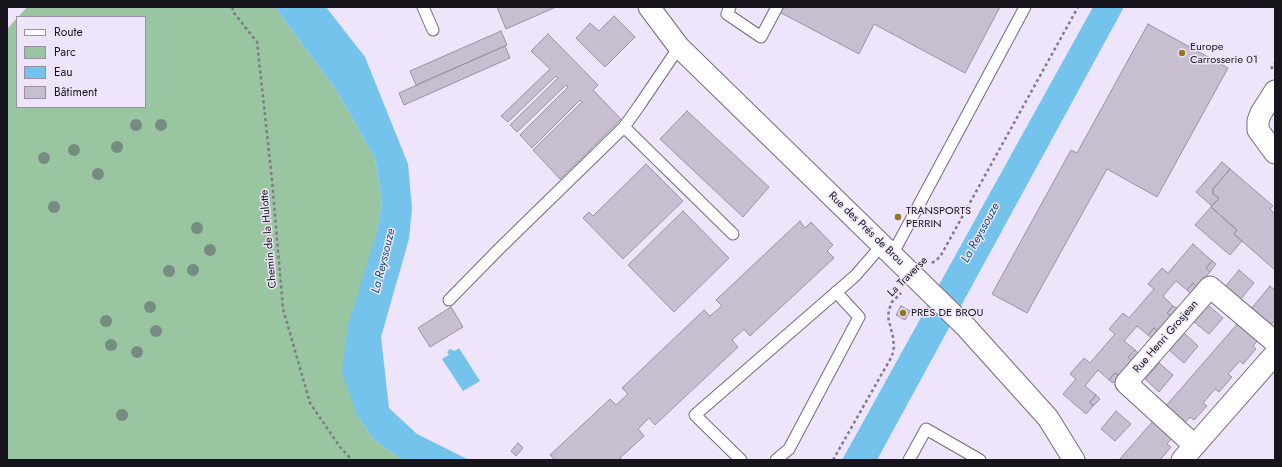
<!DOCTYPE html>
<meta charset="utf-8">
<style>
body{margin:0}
#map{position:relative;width:1282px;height:467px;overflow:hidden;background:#efe5fa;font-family:Jost,sans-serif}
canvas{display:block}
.frame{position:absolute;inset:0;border:8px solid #18141b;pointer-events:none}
.legend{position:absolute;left:16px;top:16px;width:130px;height:92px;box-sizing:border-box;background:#efe5fa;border:1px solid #9991a1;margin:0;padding:5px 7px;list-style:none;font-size:12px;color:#18141b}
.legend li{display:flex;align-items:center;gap:8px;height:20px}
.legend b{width:20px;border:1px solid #9991a1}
</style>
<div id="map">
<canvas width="1282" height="467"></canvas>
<div class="frame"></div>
<ul class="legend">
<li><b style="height:5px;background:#fff"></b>Route</li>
<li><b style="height:11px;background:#99c5a1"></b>Parc</li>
<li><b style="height:11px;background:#73c3ed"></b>Eau</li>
<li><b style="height:11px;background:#c8bed2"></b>Bâtiment</li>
</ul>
</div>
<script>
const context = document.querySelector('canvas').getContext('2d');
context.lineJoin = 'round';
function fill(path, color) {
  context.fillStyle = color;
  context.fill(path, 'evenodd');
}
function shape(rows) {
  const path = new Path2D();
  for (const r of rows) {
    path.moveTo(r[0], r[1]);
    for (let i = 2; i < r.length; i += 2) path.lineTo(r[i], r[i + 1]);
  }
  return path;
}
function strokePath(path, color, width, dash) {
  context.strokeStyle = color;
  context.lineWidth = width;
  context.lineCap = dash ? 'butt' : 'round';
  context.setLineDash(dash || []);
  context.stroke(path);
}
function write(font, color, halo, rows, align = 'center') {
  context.font = font + ' Jost,sans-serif';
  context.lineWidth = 3;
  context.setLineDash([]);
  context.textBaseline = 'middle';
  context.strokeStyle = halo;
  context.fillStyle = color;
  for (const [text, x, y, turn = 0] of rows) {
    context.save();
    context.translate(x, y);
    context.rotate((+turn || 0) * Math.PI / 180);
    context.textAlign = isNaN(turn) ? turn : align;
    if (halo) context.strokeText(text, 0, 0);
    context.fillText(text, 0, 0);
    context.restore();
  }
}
fill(shape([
 [27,7,275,7,337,91,375,158,382,203,377,233,357,415,374,440,403,460,7,460,7,29,17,18,17,107,145,107,145,17,18,17]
]), '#99c5a1');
fill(shape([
 [275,7,326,7,365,57,408,164,412,208,409,239,381,337,389,408,417,434,469,460,403,460,374,440,357,415,342,372,348,325,377,233,382,203,375,158,337,91],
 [1093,7,1124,7,877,460,842,460],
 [459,348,480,381,463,391,442,359,449,355,447,352,450,349,455,351]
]), '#73c3ed');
const building = shape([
 [497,7,556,7,506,29,497,7],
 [770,7,1000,7,965,73,874,24,859,54,770,7],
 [614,16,635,37,605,67,576,38,590,23,599,31,614,16],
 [1148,24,1228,68,1157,197,1107,169,1027,313,992,294,1071,150,1077,153,1148,24],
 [501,31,507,45,416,85,410,71,501,31],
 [548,34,598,85,593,90,621,119,560,179,533,150,582,102,580,100,532,148,520,135,568,87,566,85,517,132,510,125,558,78,556,76,508,122,501,116,550,69,531,51,548,34],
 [505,46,510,58,404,105,399,93,505,46],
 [687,111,769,187,743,217,660,139,687,111],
 [1222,162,1230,169,1213,189,1213,194,1219,198,1212,206,1196,192,1222,162],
 [646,164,683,201,623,259,583,218,589,212,593,216,646,164],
 [1230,169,1273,206,1270,209,1275,214,1275,270,1234,234,1237,230,1211,207,1219,198,1213,194,1213,189,1230,169],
 [1211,207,1237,230,1234,234,1242,241,1230,255,1195,225,1211,207],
 [683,211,729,258,674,312,628,265,683,211],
 [800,221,805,228,811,222,833,245,827,251,834,258,750,336,744,329,732,340,738,347,655,425,649,418,638,429,644,436,620,458,622,460,555,460,550,455,610,399,616,405,628,394,622,388,704,310,710,316,722,306,716,300,800,221],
 [1193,244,1212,261,1206,268,1210,272,1197,287,1193,283,1187,290,1176,281,1163,296,1173,306,1167,313,1171,316,1158,331,1154,328,1148,335,1137,326,1124,341,1135,350,1128,357,1132,361,1119,376,1115,373,1109,380,1098,370,1085,386,1096,395,1090,402,1093,406,1086,414,1063,394,1076,379,1070,374,1084,358,1090,363,1115,334,1109,329,1123,313,1129,318,1154,289,1148,284,1162,268,1168,273,1193,244],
 [1212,261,1216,264,1210,272,1206,268,1212,261],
 [1239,270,1254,283,1240,300,1225,287,1239,270],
 [1193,283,1197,287,1191,294,1187,290,1193,283],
 [1270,286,1275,290,1275,320,1270,326,1251,309,1270,286],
 [1208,305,1223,318,1209,334,1194,322,1208,305],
 [901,306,910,311,905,320,896,315,901,306],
 [1173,306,1178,309,1171,316,1167,313,1173,306],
 [451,307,463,327,430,347,418,328,451,307],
 [1239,322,1259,339,1253,346,1256,349,1243,364,1240,361,1228,374,1232,377,1219,392,1215,389,1203,403,1207,406,1194,420,1190,417,1184,424,1165,407,1239,322],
 [1154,328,1158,331,1152,338,1148,335,1154,328],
 [1184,333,1198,346,1184,363,1169,350,1184,333],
 [1135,350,1139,354,1132,361,1128,357,1135,350],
 [1159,363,1173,375,1159,392,1145,379,1159,363],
 [1115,373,1119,376,1113,383,1109,380,1115,373],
 [1096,395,1100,399,1093,406,1090,402,1096,395],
 [1116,411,1131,424,1115,441,1101,429,1116,411],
 [1154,420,1173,437,1167,444,1171,447,1160,460,1119,460,1154,420],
 [518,443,523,448,516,456,511,451,518,443]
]);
fill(building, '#c8bed2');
strokePath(building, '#9a91a4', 1);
const service = shape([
 [423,7,433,30],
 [730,7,727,14,761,37,777,7],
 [679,47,639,106,624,127,733,234],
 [892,255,1025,7],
 [449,300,501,247,624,127],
 [741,460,695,415,855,276,882,245],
 [776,460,789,449,859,317,836,292],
 [909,460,926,429,980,460]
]);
const minor = shape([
 [649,7,679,47,966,327,1048,418,1074,460],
 [1275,91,1261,113,1258,121,1258,130,1275,153],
 [1194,445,1126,383,1210,287,1275,342],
 [1182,460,1275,354]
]);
strokePath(service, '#746b7e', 13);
strokePath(minor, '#746b7e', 23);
strokePath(shape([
 [232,7,234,13,257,42,272,180,283,309,310,403,340,447,352,460],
 [1271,69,1275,63],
 [932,263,940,257,1078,7],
 [833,460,892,356,894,347,893,337,888,317,889,310,892,302,901,293]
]), '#807987', 2.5, [3, 3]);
strokePath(service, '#fff', 11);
strokePath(minor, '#fff', 21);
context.fillStyle = '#768c83';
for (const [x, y] of [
 [136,125],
 [161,125],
 [117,147],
 [74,150],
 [44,158],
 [98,174],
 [54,207],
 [197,228],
 [210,250],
 [193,270],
 [169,271],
 [150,307],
 [106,321],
 [156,331],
 [111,345],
 [137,352],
 [122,415]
]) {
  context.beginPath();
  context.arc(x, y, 6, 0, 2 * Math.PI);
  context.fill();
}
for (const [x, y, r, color] of [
 [1182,53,4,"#92781e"],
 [898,217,4,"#92781e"],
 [903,313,4,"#92781e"]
]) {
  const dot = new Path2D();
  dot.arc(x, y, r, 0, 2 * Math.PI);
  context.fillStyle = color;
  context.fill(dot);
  strokePath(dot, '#efe5fa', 1.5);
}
write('11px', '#18141b', '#efe5fa', [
 ["Europe",1190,47],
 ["Carrosserie 01",1190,60],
 ["TRANSPORTS",906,211],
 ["PERRIN",906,224],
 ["PRES DE BROU",911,313]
], 'left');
write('11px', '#18141b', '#efe5fa', [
 ["Rue des Prés de Brou",866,229,44],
 ["Chemin de la Hulotte",269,239,-95],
 ["La Traverse",908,277,-45],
 ["Rue Henri Grosjean",1166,337,-49]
]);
write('italic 12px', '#135370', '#efe5fa', [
 ["La Reyssouze",981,233,-61],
 ["La Reyssouze",384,261,-76]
]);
</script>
